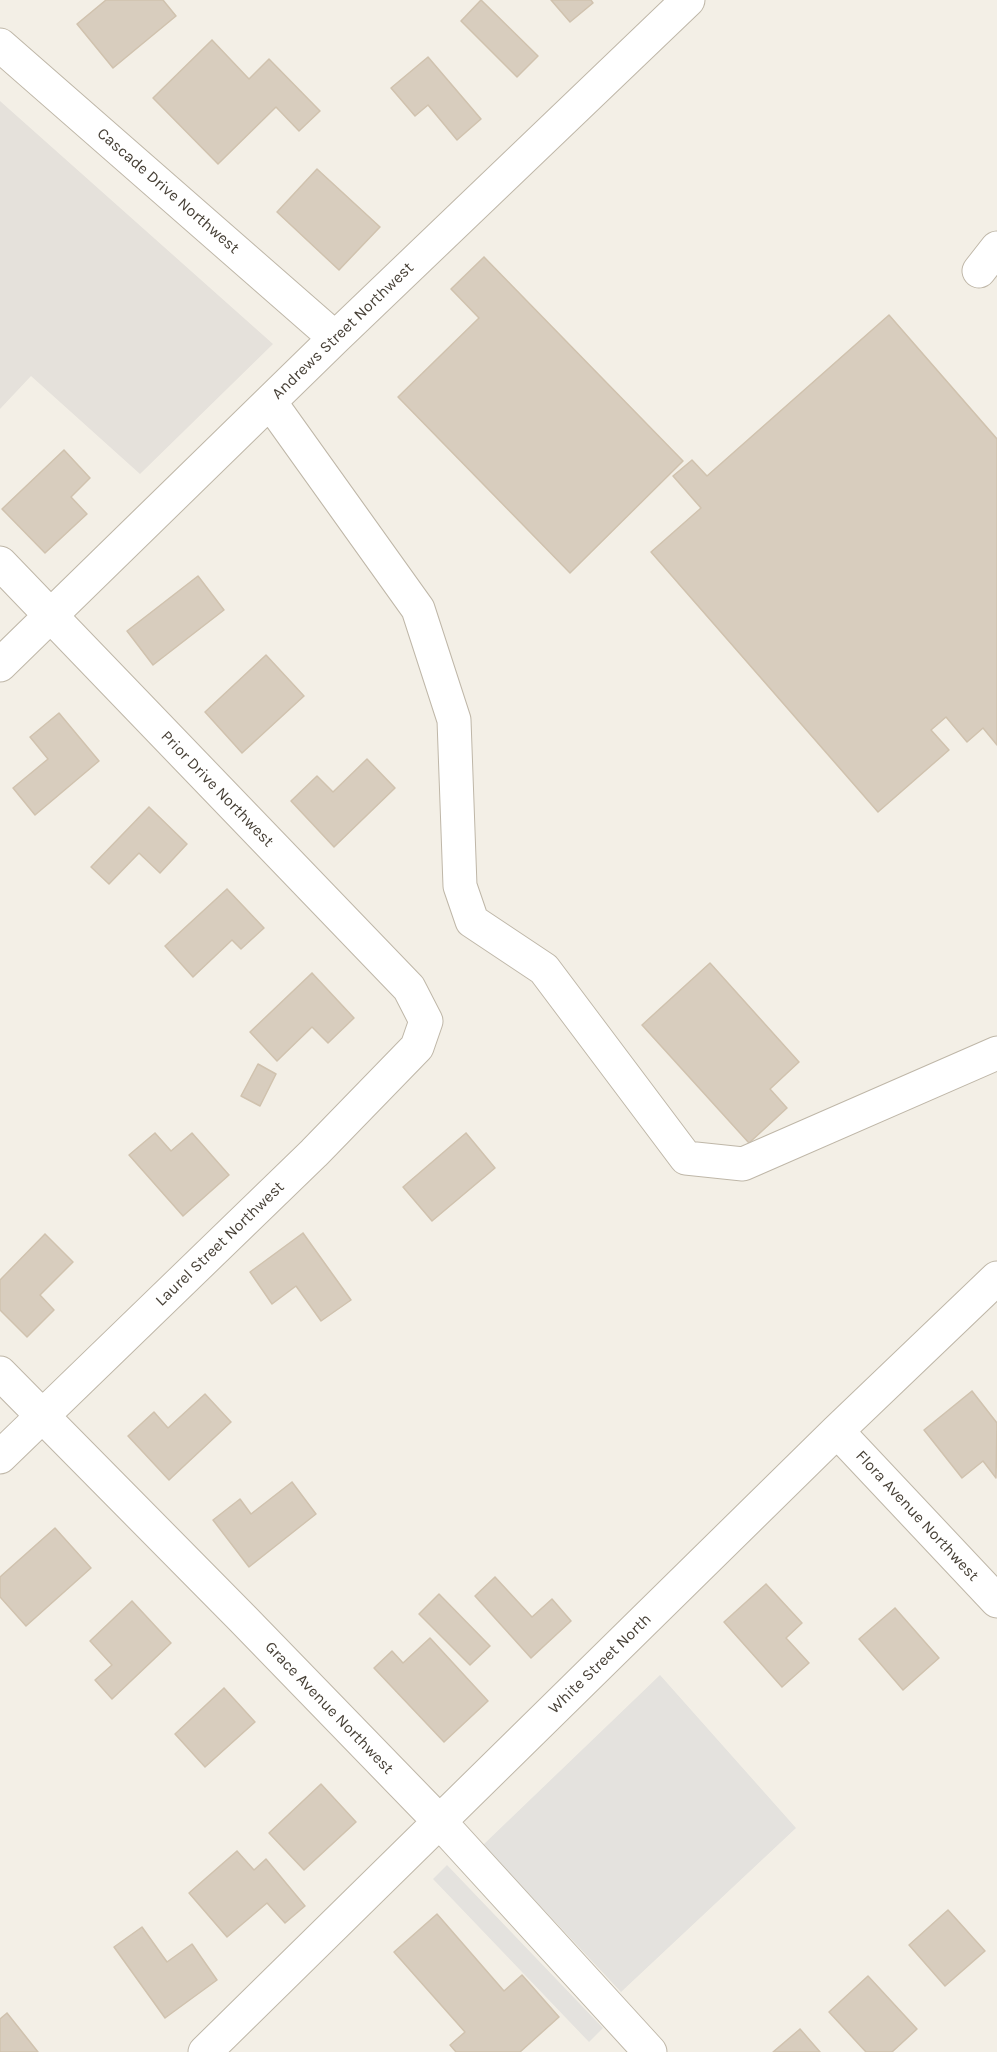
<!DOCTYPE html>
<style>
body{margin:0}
canvas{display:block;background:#f3efe6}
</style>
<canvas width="997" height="2052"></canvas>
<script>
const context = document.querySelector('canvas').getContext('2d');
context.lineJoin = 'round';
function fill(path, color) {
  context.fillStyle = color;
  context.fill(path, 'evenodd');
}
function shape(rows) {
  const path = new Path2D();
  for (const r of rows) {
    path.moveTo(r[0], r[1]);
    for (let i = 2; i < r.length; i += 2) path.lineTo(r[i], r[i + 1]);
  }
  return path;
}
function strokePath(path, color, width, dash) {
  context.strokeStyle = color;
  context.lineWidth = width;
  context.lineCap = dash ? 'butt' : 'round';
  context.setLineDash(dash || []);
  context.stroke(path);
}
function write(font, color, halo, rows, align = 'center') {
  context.font = font + ' Karla,sans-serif';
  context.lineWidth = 5;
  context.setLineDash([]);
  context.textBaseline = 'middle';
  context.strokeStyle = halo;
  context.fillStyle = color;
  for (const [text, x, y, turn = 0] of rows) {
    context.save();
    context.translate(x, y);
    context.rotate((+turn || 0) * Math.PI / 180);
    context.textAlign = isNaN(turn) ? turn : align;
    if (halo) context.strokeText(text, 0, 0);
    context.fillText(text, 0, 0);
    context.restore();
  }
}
fill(shape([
 [0,101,273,344,140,474,31,376,0,409]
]), '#e5e1db');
fill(shape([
 [660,1675,796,1828,621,1992,483,1845],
 [447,1865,603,2028,589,2042,433,1879]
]), '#e4e2de');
const building = shape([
 [106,0,163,0,176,16,113,68,77,24,106,0],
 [481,0,538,56,517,77,461,21,481,0],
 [551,0,591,0,593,3,570,22,551,0],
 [212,40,249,79,269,59,320,111,299,131,276,107,218,164,153,98,212,40],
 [428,57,481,119,457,140,428,105,415,116,391,88,428,57],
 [317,169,380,227,339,270,277,212,317,169],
 [484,257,683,461,570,573,398,397,479,318,451,289,484,257],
 [889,315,997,439,997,745,983,728,967,742,946,717,931,730,949,750,878,812,651,552,701,508,673,476,692,460,707,476,889,315],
 [64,450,90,478,71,497,87,514,45,553,2,509,64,450],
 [198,576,224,610,153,665,127,631,198,576],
 [266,655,304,696,242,753,205,712,266,655],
 [59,713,99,761,35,815,13,788,48,759,30,737,59,713],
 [367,759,395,788,334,847,291,801,317,776,333,792,367,759],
 [149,807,187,844,160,873,139,853,109,884,91,867,149,807],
 [227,889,264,928,241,949,232,940,193,977,165,946,227,889],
 [710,963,799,1062,770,1089,787,1108,749,1143,642,1025,710,963],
 [312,973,354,1018,328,1043,312,1027,277,1061,250,1032,312,973],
 [258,1064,276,1074,260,1106,241,1096,258,1064],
 [155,1133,171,1151,192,1133,229,1175,183,1216,129,1155,155,1133],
 [466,1133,495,1168,432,1221,403,1187,466,1133],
 [303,1233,351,1300,321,1321,296,1286,272,1304,250,1272,303,1233],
 [45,1234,73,1262,40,1295,54,1310,27,1337,0,1310,0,1280,45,1234],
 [972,1391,997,1423,996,1478,983,1461,962,1478,924,1430,972,1391],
 [205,1394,231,1422,169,1480,128,1436,154,1412,168,1428,205,1394],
 [292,1482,316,1514,249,1567,213,1520,240,1499,251,1514,292,1482],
 [55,1528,91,1568,26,1626,0,1597,0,1577,55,1528],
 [495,1577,532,1617,552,1599,571,1621,531,1658,475,1596,495,1577],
 [766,1584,802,1623,786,1638,809,1663,782,1687,724,1622,766,1584],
 [439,1594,490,1646,470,1665,419,1614,439,1594],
 [132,1601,171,1643,112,1699,95,1680,112,1665,90,1641,132,1601],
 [895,1608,939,1658,903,1690,859,1639,895,1608],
 [430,1638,488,1701,444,1742,374,1668,392,1651,403,1663,430,1638],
 [224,1688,255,1722,205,1767,175,1734,224,1688],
 [321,1784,356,1822,304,1870,269,1833,321,1784],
 [237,1851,254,1870,266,1859,305,1906,285,1923,267,1903,227,1937,189,1893,237,1851],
 [948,1910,985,1951,945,1986,909,1945,948,1910],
 [437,1914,504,1991,522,1975,559,2017,520,2052,456,2052,450,2045,465,2032,394,1952,437,1914],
 [142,1927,167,1962,192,1944,217,1980,165,2018,114,1947,142,1927],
 [868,1976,917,2029,892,2052,866,2052,829,2012,868,1976],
 [7,2013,38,2052,0,2052,0,2019,7,2013],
 [800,2029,820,2052,773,2052,800,2029]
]);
fill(building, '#d8cdbe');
strokePath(building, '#d0c2ae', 1.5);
const minor = shape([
 [0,45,335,338],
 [979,271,997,248],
 [270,402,418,609,454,720,460,886,472,921,544,969,686,1158,743,1164,997,1053],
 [0,563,409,988,426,1021,417,1047,314,1153,0,1457],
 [0,665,335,338,688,0],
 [0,1373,243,1619,439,1821,650,2052],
 [837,1431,997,1601],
 [205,2052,837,1431,997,1278]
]);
strokePath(minor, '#bfb7a8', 35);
strokePath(minor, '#fff', 33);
write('16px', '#463f35', '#fff', [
 ["Cascade Drive Northwest",168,191,41],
 ["Andrews Street Northwest",343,331,-44],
 ["Prior Drive Northwest",217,789,46],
 ["Laurel Street Northwest",220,1244,-44],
 ["Flora Avenue Northwest",917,1516,47],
 ["White Street North",600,1664,-44],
 ["Grace Avenue Northwest",329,1708,46]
]);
</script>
